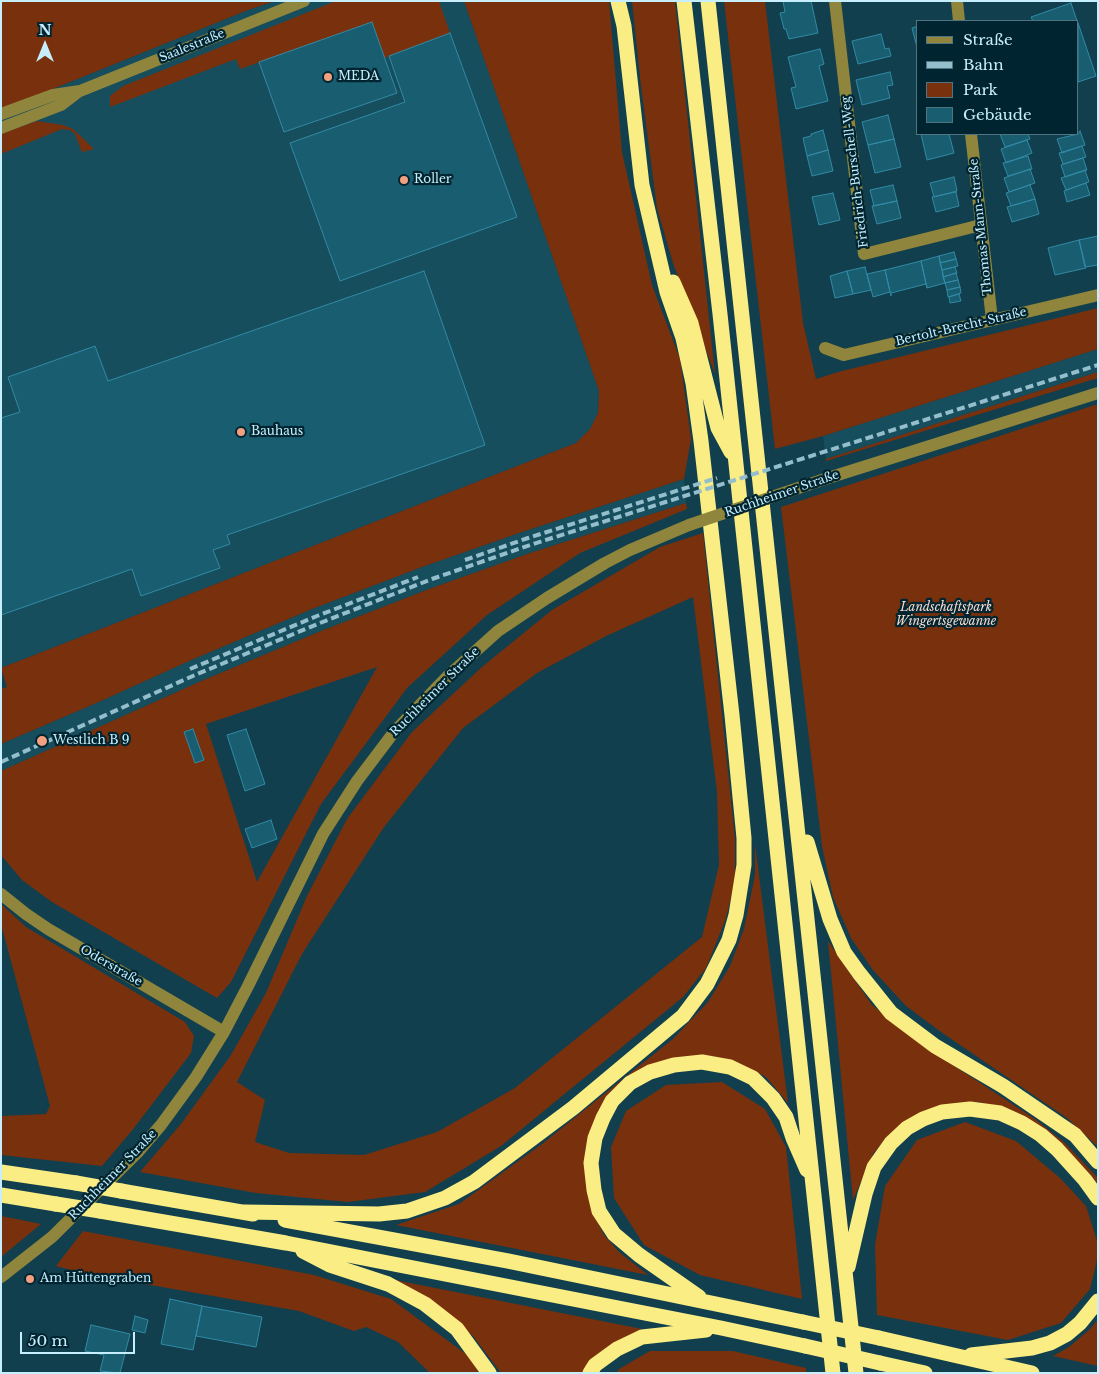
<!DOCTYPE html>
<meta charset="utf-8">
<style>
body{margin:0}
#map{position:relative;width:1099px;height:1374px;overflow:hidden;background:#113f4e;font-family:"Libre Baskerville",serif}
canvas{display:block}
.frame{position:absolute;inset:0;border:2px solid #c6eefc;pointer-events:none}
.legend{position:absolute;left:916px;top:20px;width:162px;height:115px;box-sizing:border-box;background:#002530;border:1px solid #4f7582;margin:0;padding:6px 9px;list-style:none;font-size:15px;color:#c6eefc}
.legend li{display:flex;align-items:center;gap:10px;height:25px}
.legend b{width:25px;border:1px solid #4f7582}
.north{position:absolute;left:20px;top:20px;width:50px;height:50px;-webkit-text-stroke:4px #002530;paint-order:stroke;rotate:0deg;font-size:14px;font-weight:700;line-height:20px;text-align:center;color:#c6eefc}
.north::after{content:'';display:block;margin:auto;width:18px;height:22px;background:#c6eefc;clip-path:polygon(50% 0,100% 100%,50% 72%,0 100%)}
.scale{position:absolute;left:20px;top:1332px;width:115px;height:22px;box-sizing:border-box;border:2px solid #c6eefc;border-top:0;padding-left:6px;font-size:15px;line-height:18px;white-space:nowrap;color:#c6eefc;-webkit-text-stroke:4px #002530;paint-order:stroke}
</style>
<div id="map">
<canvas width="1099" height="1374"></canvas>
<div class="frame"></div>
<ul class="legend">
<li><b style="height:6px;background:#8f853c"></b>Straße</li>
<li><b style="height:6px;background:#94becc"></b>Bahn</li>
<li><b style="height:14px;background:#79300d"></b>Park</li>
<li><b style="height:14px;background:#195d71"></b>Gebäude</li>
</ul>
<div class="north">N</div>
<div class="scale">50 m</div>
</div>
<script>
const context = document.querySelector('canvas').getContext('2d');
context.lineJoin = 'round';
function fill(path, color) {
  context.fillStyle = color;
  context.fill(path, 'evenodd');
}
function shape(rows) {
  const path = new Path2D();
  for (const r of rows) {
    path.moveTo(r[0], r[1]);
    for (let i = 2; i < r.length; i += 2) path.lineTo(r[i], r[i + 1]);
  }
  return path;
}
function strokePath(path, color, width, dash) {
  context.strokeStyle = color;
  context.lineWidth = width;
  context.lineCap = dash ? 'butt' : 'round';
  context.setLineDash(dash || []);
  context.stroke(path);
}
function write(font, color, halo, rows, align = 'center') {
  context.font = font + ' "Libre Baskerville",serif';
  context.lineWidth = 4.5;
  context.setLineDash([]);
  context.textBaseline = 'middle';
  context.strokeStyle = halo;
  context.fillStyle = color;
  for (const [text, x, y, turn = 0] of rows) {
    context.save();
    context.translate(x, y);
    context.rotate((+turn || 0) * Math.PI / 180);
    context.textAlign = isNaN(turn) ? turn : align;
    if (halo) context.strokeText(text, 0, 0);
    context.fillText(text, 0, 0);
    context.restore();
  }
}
fill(shape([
 [275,1,464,1,599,391,598,413,590,429,576,443,1,668,1,110,248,10],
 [1098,349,1098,372,826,459,823,436],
 [684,479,686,503,530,553,429,589,321,631,199,682,1,771,1,744,101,701,189,661,312,609,422,567,522,532]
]), '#174e5e');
fill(shape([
 [1,1,275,1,248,10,1,110],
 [336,1,439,1,450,33,385,58,372,23,240,69,236,59,110,107,110,96,123,86],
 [464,1,609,1,622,152,652,285,680,359,691,439,684,479,522,532,422,567,312,609,189,661,101,701,1,744,1,689,7,687,1,668,576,443,590,429,598,413,599,391],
 [632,1,675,1,715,374,673,263,657,208,641,86],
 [724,1,765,1,803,323,816,379,838,372,1098,308,1098,349,823,436,775,449],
 [37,121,63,125,73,129,94,149,82,152,75,134,70,130,62,129,1,154,1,134],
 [1098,372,1098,378,826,461,826,459],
 [1098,404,1098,1147,1067,1118,941,1032,906,1006,873,970,851,938,833,897,822,846,781,507],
 [686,503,687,509,580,553,487,615,407,688,321,804,231,982,217,998,52,902,22,880,1,855,1,771,199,682,321,631,429,589,530,553],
 [377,667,257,882,206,724],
 [703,533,735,839,735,883,725,921,706,968,683,997,501,1146,425,1192,348,1202,256,1193,140,1172,181,1124,231,1055,266,993,307,896,347,819,412,732,482,667,552,610,660,547],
 [693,597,717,792,719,865,702,937,515,1088,437,1132,364,1155,289,1153,255,1142,265,1100,237,1082,302,954,384,827,463,728,537,673,606,636],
 [755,844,788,1103,766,1077,741,1064,712,1056,685,1056,654,1064,594,1125,585,1151,586,1183,593,1213,604,1235,619,1252,648,1275,396,1225,459,1204,542,1144,674,1038,708,1002,730,966,744,929,755,875],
 [1,904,26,927,185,1022,194,1036,191,1053,134,1128,102,1166,1,1155,1,1116,46,1114,50,1106,1,924],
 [828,941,872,1005,924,1046,1035,1119,1065,1143,1098,1178,1098,1185,1090,1174,1038,1127,1011,1110,978,1102,940,1106,888,1136,873,1154,853,1200],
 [722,1082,765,1109,786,1147,802,1299,700,1275,644,1245,614,1198,611,1147,626,1111,666,1085],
 [965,1122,1016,1141,1060,1178,1086,1206,1098,1244,1098,1256,1090,1289,1061,1323,1008,1340,877,1315,875,1245,885,1186,917,1140],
 [1,1216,41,1224,1,1257,1,1246,3,1245,1,1244],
 [83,1231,314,1275,391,1299,470,1357,479,1373,430,1373,398,1342,366,1327,354,1331,299,1311,82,1273,56,1266],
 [395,1280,642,1329,609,1347,583,1373,501,1373,473,1336,442,1308],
 [1098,1319,1098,1366,1053,1356,1069,1347,1090,1329],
 [650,1351,733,1351,806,1368,806,1373,616,1373,619,1369]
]), '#79300d');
const building = shape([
 [783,1,811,1,818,33,789,39,786,29,784,29,780,13,785,12,783,1],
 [1071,3,1077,21,1033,21,1031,17,1071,3],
 [372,22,397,93,284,132,259,62,372,22],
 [1078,23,1096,76,1078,82,1078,23],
 [918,26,918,51,912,28,918,26],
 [450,33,517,217,340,281,290,143,405,102,389,56,450,33],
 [881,34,885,49,889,48,891,56,858,64,852,41,881,34],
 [820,49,824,64,819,66,828,101,796,109,791,88,796,87,788,57,820,49],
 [890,72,893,85,887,86,890,98,862,105,856,80,890,72],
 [888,115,894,139,868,145,862,122,888,115],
 [823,130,828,150,807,156,803,138,811,136,811,134,823,130],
 [1080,131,1085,145,1062,153,1057,139,1078,134,1080,131],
 [921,134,949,134,954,153,927,160,921,134],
 [1000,134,1028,134,1030,139,1005,147,1000,134],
 [894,139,901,167,875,173,868,145,894,139],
 [1027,140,1032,153,1006,163,1001,149,1027,140],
 [1082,146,1086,157,1063,164,1059,153,1082,146],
 [828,150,833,171,812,176,807,156,828,150],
 [1028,156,1032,169,1008,176,1003,163,1028,156],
 [1083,158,1087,170,1065,177,1061,165,1083,158],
 [1030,169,1035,183,1009,192,1004,178,1030,169],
 [1085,170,1089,182,1066,190,1061,178,1085,170],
 [954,177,957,191,934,197,930,183,954,177],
 [1086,183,1090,195,1067,202,1064,191,1086,183],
 [893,185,897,201,874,206,870,190,893,185],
 [1030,185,1035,199,1011,206,1006,193,1030,185],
 [956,192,959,206,936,212,932,197,956,192],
 [833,193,840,220,819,225,812,197,833,193],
 [1035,199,1039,214,1012,222,1007,207,1035,199],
 [897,201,901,218,877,224,872,206,897,201],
 [1098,236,1098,265,1085,267,1079,240,1098,236],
 [1079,240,1086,268,1055,275,1048,248,1079,240],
 [954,252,956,259,940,263,939,256,954,252],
 [939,256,945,283,927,288,921,261,939,256],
 [956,259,958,266,942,270,940,263,956,259],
 [921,261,927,288,926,284,891,293,891,296,885,270,921,261],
 [865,267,871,290,853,294,847,271,865,267],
 [955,267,957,273,943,277,942,270,955,267],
 [885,270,890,292,873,297,867,274,885,270],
 [424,271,485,445,227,535,230,544,213,550,220,568,141,596,132,569,1,615,1,418,20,412,8,377,95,346,108,381,424,271],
 [847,271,853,294,835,298,830,276,847,271],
 [956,273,958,280,945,283,943,277,956,273],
 [958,280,960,287,947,290,945,283,958,280],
 [960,287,961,293,948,297,947,290,960,287],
 [959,294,961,301,950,303,949,297,959,294],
 [193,729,204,760,195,763,184,732,193,729],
 [246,729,265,784,245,791,227,735,246,729],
 [271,820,277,839,252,848,245,829,271,820],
 [170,1299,202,1306,193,1350,161,1344,170,1299],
 [202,1306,262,1317,256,1347,196,1336,202,1306],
 [135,1316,148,1320,145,1333,132,1330,135,1316],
 [91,1325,130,1334,120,1373,100,1371,104,1355,85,1351,91,1325]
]);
fill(building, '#195d71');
strokePath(building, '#328aa5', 1);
strokePath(shape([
 [835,1,864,254,981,225],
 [957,1,959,21],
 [1,114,53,95,80,91,304,1],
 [1,128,61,105,78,92],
 [971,134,992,320],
 [825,348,844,355,1098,295],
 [828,478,1098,393],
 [1,894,26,914,48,929,224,1032],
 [1,1277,52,1237,137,1153,161,1125,196,1077,224,1032,248,986,323,834,357,781,394,732,448,676,498,631,547,598,605,563,630,550,689,525]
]), '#8f853c', 12);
strokePath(shape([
 [684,1,720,314,833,1373],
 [708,1,856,1373],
 [673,282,691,323,718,428,731,452],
 [807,842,830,919,844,952,859,973,891,1013,935,1046,1003,1086,1075,1135,1098,1162],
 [1,1172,76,1183],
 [121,1191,253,1214],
 [1,1195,56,1204],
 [100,1211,286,1243,721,1328,805,1346],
 [244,1212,379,1214,407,1211,445,1198,474,1182,573,1108,683,1016,707,984,729,940,736,915,744,865,744,838,732,715,701,441,693,383,683,338,667,292,642,185,624,26,618,1],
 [285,1220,508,1261,803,1322],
 [303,1251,330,1265,388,1284,425,1304,457,1329,489,1373],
 [848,1267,865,1194,874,1167,891,1143,907,1128,923,1119,942,1112,970,1109,1000,1113,1022,1123,1041,1135,1057,1149,1085,1180,1098,1198],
 [699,1297,639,1255,614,1234,599,1211,594,1190,591,1163,595,1138,603,1118,612,1101,630,1083,650,1072,674,1065,702,1062,730,1067,753,1078,773,1098,786,1117,793,1138,807,1170],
 [879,1338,1032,1373],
 [971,1355,1032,1348,1050,1343,1067,1334,1080,1323,1098,1301],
 [880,1363,925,1373],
 [590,1373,595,1365,617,1349,642,1337,706,1330]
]), '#faed84', 15);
strokePath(shape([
 [465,560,528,538,717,478],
 [190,669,317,616,418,577],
 [1,762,195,675,320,623,432,579,530,545,1098,365]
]), '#94becc', 4, [8, 4]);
strokePath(shape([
 [689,525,828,478]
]), '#8f853c', 12);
strokePath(shape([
 [76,1183,121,1191],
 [56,1204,100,1211],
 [803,1322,879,1338],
 [805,1346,880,1363]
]), '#faed84', 15);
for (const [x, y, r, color] of [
 [328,77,5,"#f2a080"],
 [404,180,5,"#f2a080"],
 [241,432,5,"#f2a080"],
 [42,741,6,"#f2a080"],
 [30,1279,5,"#f2a080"]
]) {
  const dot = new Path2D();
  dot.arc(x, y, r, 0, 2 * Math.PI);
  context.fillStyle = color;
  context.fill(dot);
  strokePath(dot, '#002530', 2);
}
write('12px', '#c6eefc', '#002530', [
 ["Saalestraße",192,46,-22],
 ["Friedrich-Burschell-Weg",855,172,-97],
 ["Thomas-Mann-Straße",981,227,-96],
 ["Bertolt-Brecht-Straße",961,327,-13],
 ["Ruchheimer Straße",782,494,-19],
 ["Ruchheimer Straße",435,692,-45],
 ["Oderstraße",111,966,30],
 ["Ruchheimer Straße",113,1175,-46]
]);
write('12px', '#c6eefc', '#002530', [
 ["MEDA",338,77],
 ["Roller",414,180],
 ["Bauhaus",251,432],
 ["Westlich B 9",53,741],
 ["Am Hüttengraben",40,1279]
], 'left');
write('italic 12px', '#f8dacf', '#002530', [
 ["Landschaftspark",946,608],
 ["Wingertsgewanne",946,622]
]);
</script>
